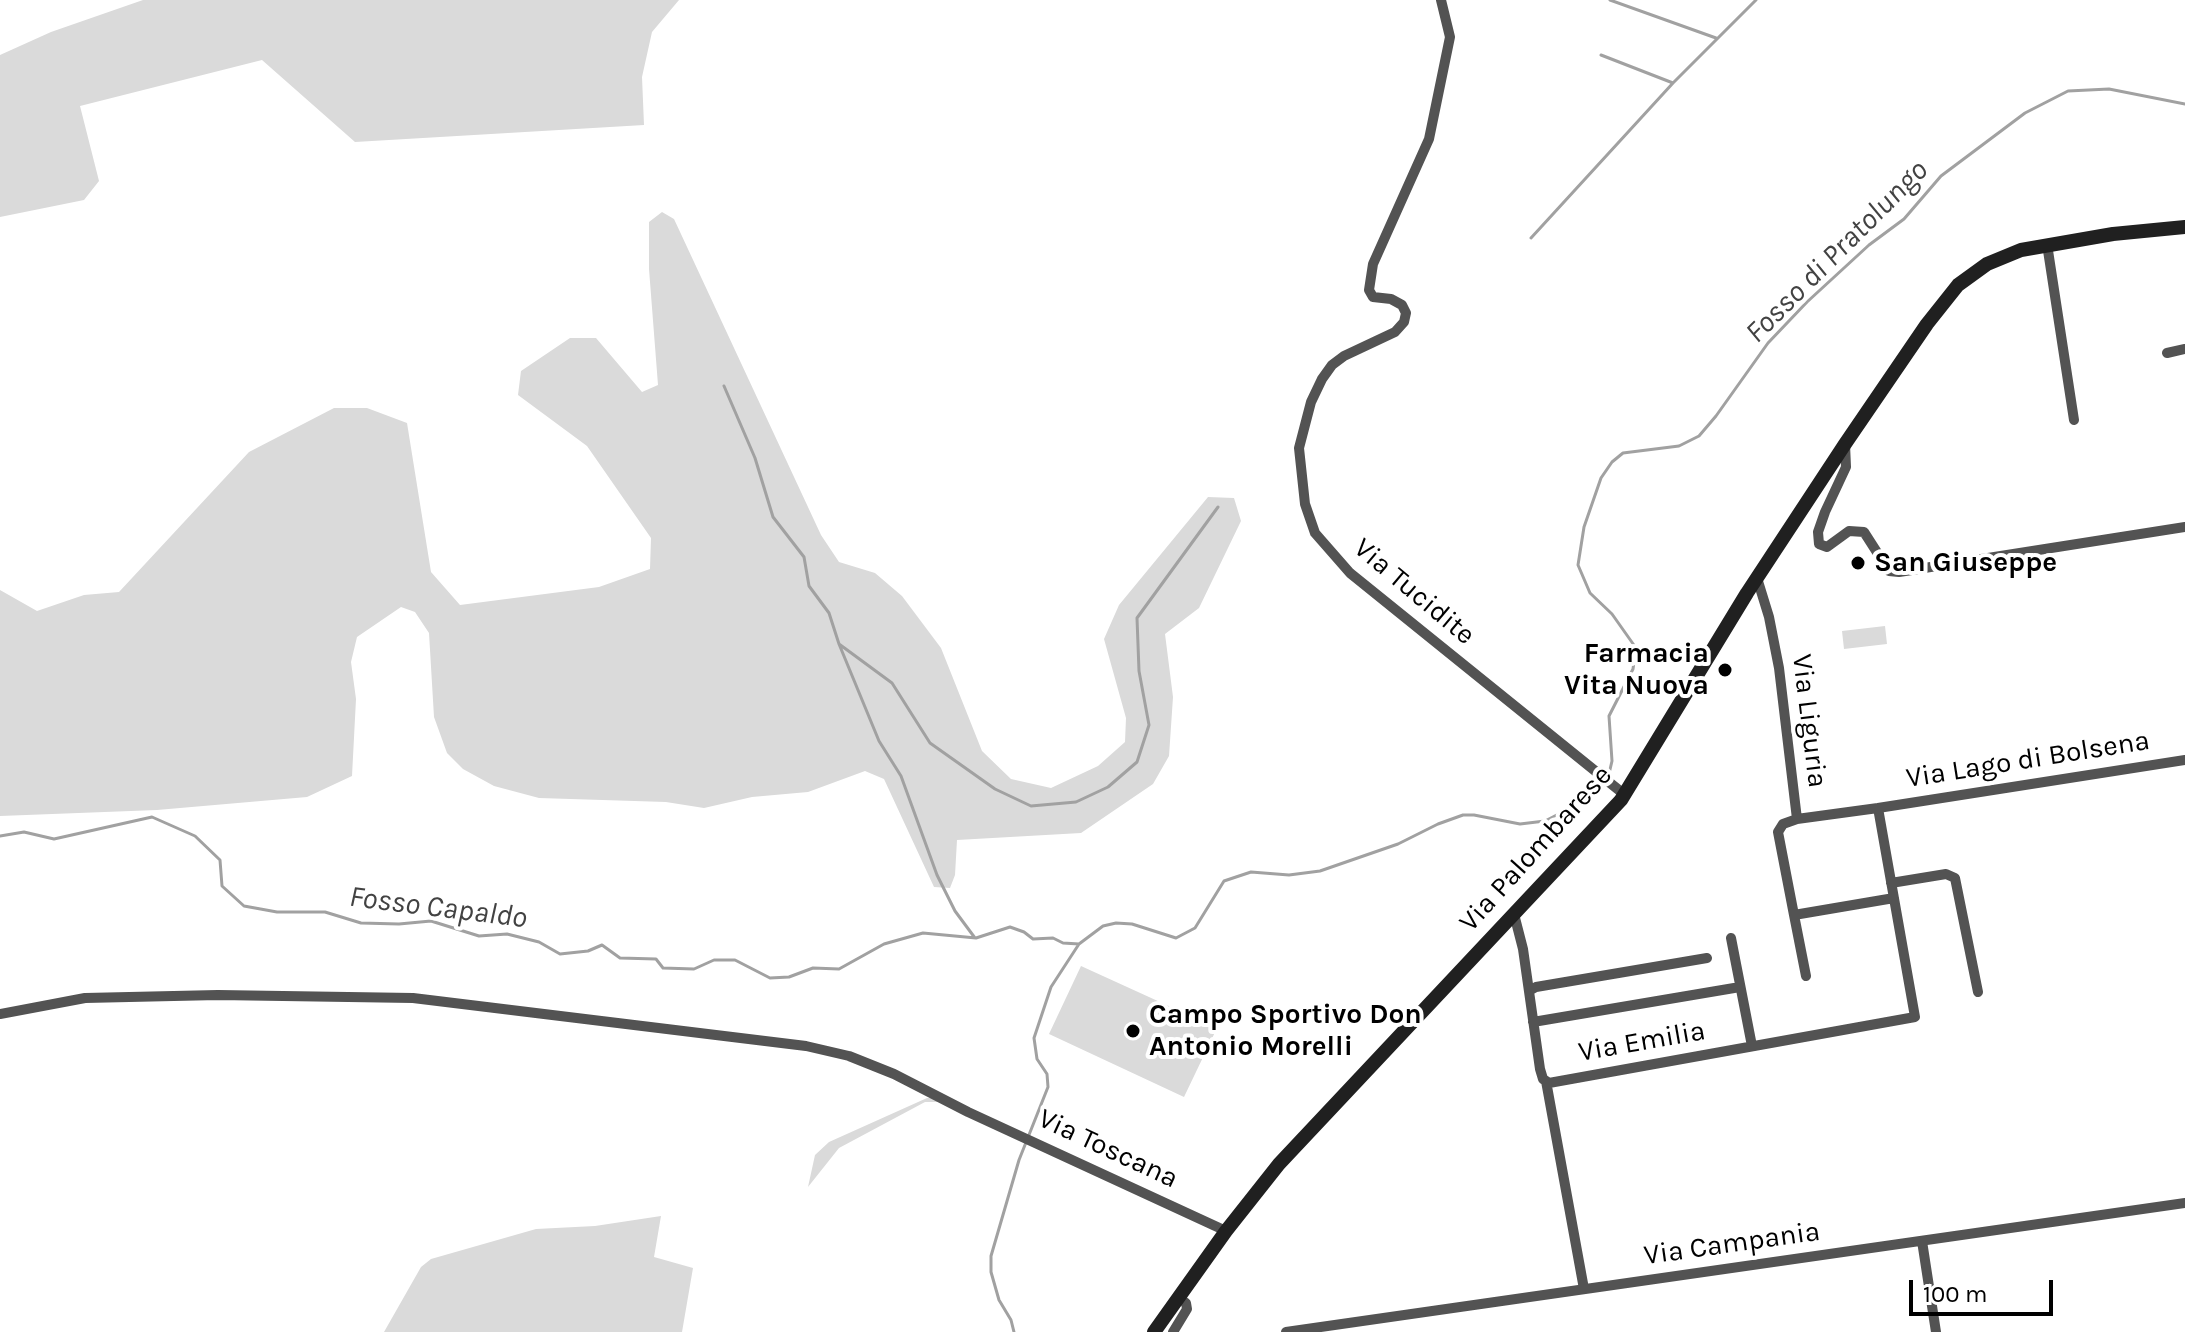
<!DOCTYPE html>
<style>
body{margin:0}
#map{position:relative;width:2185px;height:1332px;overflow:hidden;background:#fff;font-family:Karla,sans-serif}
canvas{display:block}
.scale{position:absolute;left:1909px;top:1280px;width:144px;height:36px;box-sizing:border-box;border:4px solid #000;border-top:0;padding-left:10px;font-size:24px;line-height:28px;white-space:nowrap;color:#000;-webkit-text-stroke:6px #fff;paint-order:stroke}
</style>
<div id="map">
<canvas width="2185" height="1332"></canvas>
<div class="scale">100 m</div>
</div>
<script>
const context = document.querySelector('canvas').getContext('2d');
context.lineJoin = 'round';
function fill(path, color) {
  context.fillStyle = color;
  context.fill(path, 'evenodd');
}
function shape(rows) {
  const path = new Path2D();
  for (const r of rows) {
    path.moveTo(r[0], r[1]);
    for (let i = 2; i < r.length; i += 2) path.lineTo(r[i], r[i + 1]);
  }
  return path;
}
function strokePath(path, color, width, dash) {
  context.strokeStyle = color;
  context.lineWidth = width;
  context.lineCap = dash ? 'butt' : 'round';
  context.setLineDash(dash || []);
  context.stroke(path);
}
function write(font, color, halo, rows, align = 'center') {
  context.font = font + ' Karla,sans-serif';
  context.lineWidth = 8;
  context.setLineDash([]);
  context.textBaseline = 'middle';
  context.strokeStyle = halo;
  context.fillStyle = color;
  for (const [text, x, y, turn = 0] of rows) {
    context.save();
    context.translate(x, y);
    context.rotate((+turn || 0) * Math.PI / 180);
    context.textAlign = isNaN(turn) ? turn : align;
    if (halo) context.strokeText(text, 0, 0);
    context.fillText(text, 0, 0);
    context.restore();
  }
}
fill(shape([
 [143,0,679,0,652,32,642,77,644,125,355,142,262,60,80,106,99,181,84,200,0,217,0,55,51,32],
 [662,212,674,219,821,535,839,562,875,573,902,596,941,648,982,751,1011,779,1051,788,1098,766,1125,742,1126,718,1104,639,1119,605,1208,497,1234,498,1241,521,1199,608,1165,634,1173,697,1169,756,1153,784,1081,833,957,840,955,875,950,888,934,887,884,779,865,771,808,792,752,797,704,808,666,802,539,798,494,786,463,769,447,753,434,717,429,633,415,612,401,607,357,637,351,662,356,699,352,776,307,797,157,810,0,816,0,590,37,611,84,595,119,592,249,452,334,408,367,408,407,423,431,572,460,605,599,587,650,569,651,538,587,446,518,395,521,371,570,338,596,338,642,392,658,385,649,269,649,222],
 [1885,626,1887,644,1844,649,1842,631],
 [1081,966,1217,1028,1184,1097,1049,1034],
 [927,1098,934,1098,938,1102,925,1102,839,1148,808,1187,815,1155,829,1142],
 [661,1216,654,1257,693,1268,682,1332,384,1332,421,1267,431,1259,536,1229,595,1226]
]), '#dadada');
strokePath(shape([
 [1610,0,1716,38],
 [1672,84,1756,0],
 [1531,238,1673,83,1601,55],
 [724,386,755,458,773,517,804,557,809,586,829,613,839,644,879,741,901,776,937,875,955,911,975,938],
 [839,644,892,683,930,743,995,789,1031,806,1076,802,1108,787,1137,762,1149,725,1139,671,1137,618,1218,507],
 [1608,778,1612,761,1609,716,1633,669,1636,648,1612,614,1590,593,1578,565,1584,527,1601,478,1612,462,1623,453,1679,446,1699,436,1716,416,1768,343,1807,302,1869,245,1904,219,1941,176,2025,113,2068,91,2109,89,2185,104],
 [0,836,24,832,54,839,152,817,195,836,220,860,222,886,244,906,277,912,325,912,361,923,399,924,431,921,479,936,507,934,539,942,560,954,588,951,602,945,620,958,656,959,663,968,694,969,714,960,735,960,770,978,789,977,813,968,839,969,884,944,923,933,976,938,1010,927,1024,932,1033,939,1053,938,1063,943,1079,944],
 [1014,1332,1011,1320,999,1300,991,1272,991,1256,1019,1160,1048,1087,1047,1074,1037,1059,1034,1038,1051,987,1079,944,1103,926,1116,923,1132,924,1176,938,1195,928,1224,881,1251,872,1289,875,1320,871,1398,844,1438,824,1463,815,1474,815,1520,824,1545,821,1592,797,1605,784]
]), '#a1a1a1', 3);
strokePath(shape([
 [1441,0,1450,37,1429,139,1373,264,1369,290,1373,297,1391,299,1402,305,1406,313,1404,322,1395,332,1344,356,1332,365,1322,379,1311,402,1299,448,1305,504,1315,533,1350,573,1625,795],
 [2047,244,2074,420],
 [2167,353,2185,349],
 [1845,444,1846,467,1825,512,1818,532,1819,544,1827,547,1849,531,1864,532,1889,571,1899,572,2185,527],
 [1878,808,2185,760],
 [1797,819,1783,824,1778,832,1794,915,1894,898],
 [1891,883,1946,874,1955,878,1978,992],
 [1514,914,1523,949,1540,1069,1543,1079,1549,1083,1915,1017,1878,808,1797,819,1779,668,1769,617,1757,578],
 [1794,915,1806,976],
 [1731,938,1752,1046],
 [1529,991,1536,987,1707,958],
 [0,1014,85,998,218,995,413,998,806,1046,849,1056,894,1074,968,1112,1226,1231],
 [1533,1022,1740,987],
 [1546,1081,1584,1289],
 [1922,1241,1936,1332],
 [1173,1332,1187,1309,1186,1303,1179,1298],
 [1286,1332,2185,1203]
]), '#535353', 10);
strokePath(shape([
 [1154,1332,1226,1231,1279,1164,1621,800,1747,593,1845,444,1927,324,1958,285,1987,264,2021,250,2113,234,2185,227]
]), '#202020', 14);
for (const [x, y, r, color] of [
 [1858,563,8,"#000"],
 [1725,670,8,"#000"],
 [1133,1031,8,"#000"]
]) {
  const dot = new Path2D();
  dot.arc(x, y, r, 0, 2 * Math.PI);
  context.fillStyle = color;
  context.fill(dot);
  strokePath(dot, '#fff', 3);
}
write('bold 28px', '#000', '#fff', [
 ["San Giuseppe",1874,563],
 ["Farmacia",1709,654,"right"],
 ["Vita Nuova",1709,686,"right"],
 ["Campo Sportivo Don",1149,1015],
 ["Antonio Morelli",1149,1047]
], 'left');
write('28px', '#000', '#fff', [
 ["Via Tucidite",1414,592,40],
 ["Via Liguria",1809,721,83],
 ["Via Lago di Bolsena",2028,760,-9],
 ["Via Palombarese",1536,849,-48],
 ["Via Emilia",1642,1042,-10],
 ["Via Toscana",1108,1149,25],
 ["Via Campania",1732,1244,-8]
]);
write('italic 30px', '#424242', '#fff', [
 ["Fosso di Pratolungo",1837,252,-45],
 ["Fosso Capaldo",438,908,7]
]);
</script>
